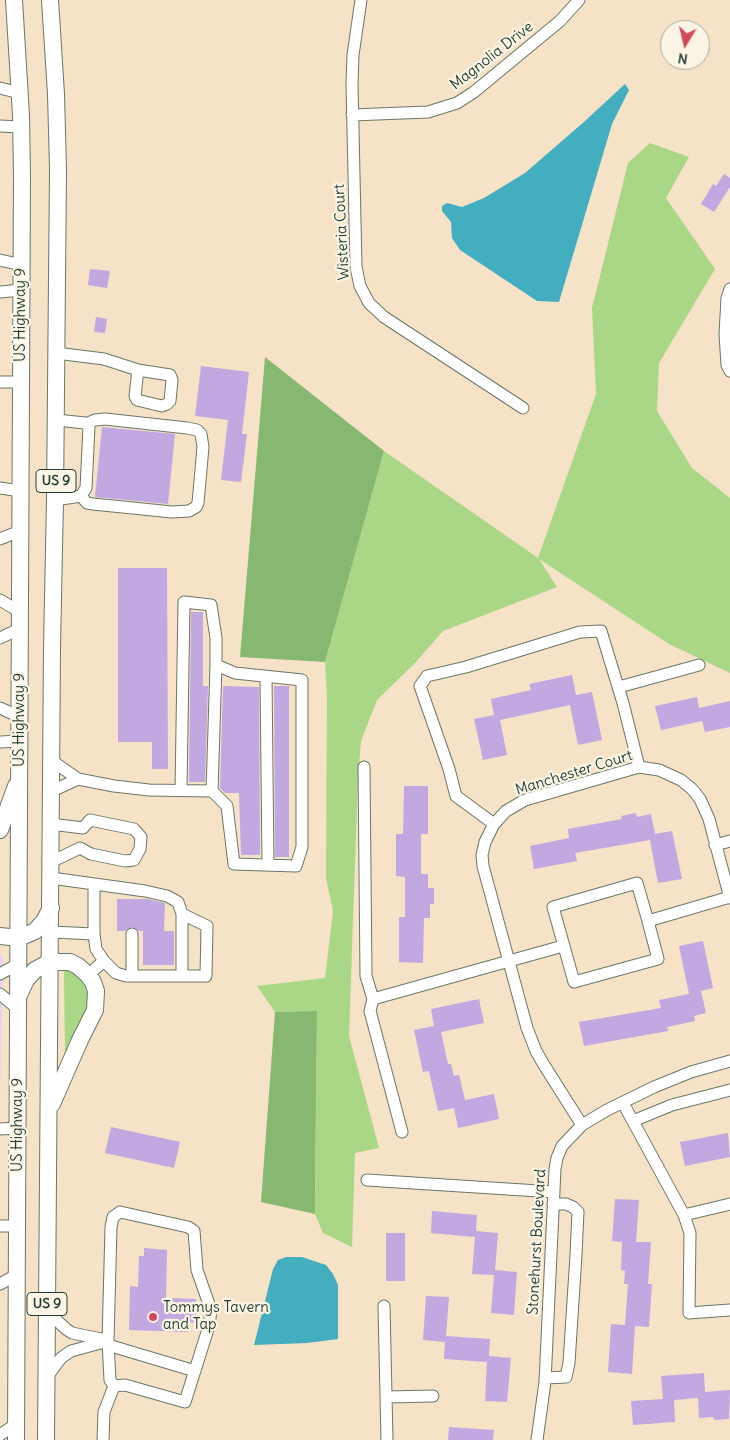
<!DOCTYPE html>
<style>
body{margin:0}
#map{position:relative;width:730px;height:1440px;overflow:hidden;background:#f5e2c7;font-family:Delius,sans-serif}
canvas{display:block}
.north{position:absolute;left:660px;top:20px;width:50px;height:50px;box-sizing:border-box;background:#fcf5e5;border:1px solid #a4ab9e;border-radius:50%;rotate:189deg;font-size:14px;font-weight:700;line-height:20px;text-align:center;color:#1f3d34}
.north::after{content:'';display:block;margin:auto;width:18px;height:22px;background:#d1495b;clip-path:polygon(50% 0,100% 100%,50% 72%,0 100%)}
</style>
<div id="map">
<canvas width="730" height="1440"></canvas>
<div class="north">N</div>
</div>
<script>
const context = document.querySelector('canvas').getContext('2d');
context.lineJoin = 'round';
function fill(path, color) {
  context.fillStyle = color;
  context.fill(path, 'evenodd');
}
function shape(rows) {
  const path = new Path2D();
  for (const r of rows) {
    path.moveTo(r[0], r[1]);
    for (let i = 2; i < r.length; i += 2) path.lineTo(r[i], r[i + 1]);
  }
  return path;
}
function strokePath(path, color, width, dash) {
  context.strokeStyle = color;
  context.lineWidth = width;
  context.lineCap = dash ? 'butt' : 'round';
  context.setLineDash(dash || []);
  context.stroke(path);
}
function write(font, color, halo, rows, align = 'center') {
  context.font = font + ' Delius,sans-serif';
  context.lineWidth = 4.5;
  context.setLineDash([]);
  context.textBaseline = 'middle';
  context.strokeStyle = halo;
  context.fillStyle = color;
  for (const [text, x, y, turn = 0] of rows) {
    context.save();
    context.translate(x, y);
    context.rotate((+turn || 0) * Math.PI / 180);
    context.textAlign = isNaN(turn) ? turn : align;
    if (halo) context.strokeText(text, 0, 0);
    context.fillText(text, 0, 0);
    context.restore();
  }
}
fill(shape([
 [0,955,3,957,0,1101]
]), '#e4d3f1');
fill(shape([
 [650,143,689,157,666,198,715,269,659,363,657,411,692,468,730,498,730,673,669,644,539,559,557,587,443,631,415,663,377,700,361,741,358,777,349,1036,379,1148,355,1153,352,1247,323,1233,315,1214,317,1011,275,1012,257,986,325,978,333,911,326,878,327,697,325,662,384,451,538,558,596,394,592,308,628,163],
 [65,969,80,977,88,988,90,1003,65,1054,64,972]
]), '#a9d785');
fill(shape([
 [265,357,384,451,325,662,240,657],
 [317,1011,315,1190,315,1214,261,1202,275,1012]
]), '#86b872');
fill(shape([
 [625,84,629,90,612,124,559,302,537,301,460,250,452,238,451,222,442,211,442,206,447,203,462,207,484,198,525,173,585,121],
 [286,1257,302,1257,326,1265,333,1274,338,1285,338,1339,307,1343,254,1345,273,1269,278,1260]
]), '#42aec0');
fill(shape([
 [724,174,730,178,730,187,714,212,701,204,713,184,716,186],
 [90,269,110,271,107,288,88,285],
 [96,317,107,319,105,333,94,332],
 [201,366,249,372,242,434,247,434,241,482,221,480,228,420,195,416],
 [102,427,175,434,168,504,95,497],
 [118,568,167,568,168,769,152,769,152,742,118,742],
 [191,612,203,612,203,686,208,686,205,782,189,782],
 [572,675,576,695,592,692,602,740,578,745,570,705,500,720,507,755,483,760,474,719,494,715,491,699,531,690,529,684],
 [223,686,259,687,260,855,241,855,239,793,225,793,220,788],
 [274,686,289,686,289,857,275,857],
 [697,697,699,708,730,701,730,727,705,732,702,721,661,730,655,706],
 [404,786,428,786,428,834,421,834,421,874,428,874,428,888,434,888,434,904,430,904,430,918,424,918,423,963,399,962,399,917,405,917,405,877,396,876,396,834,403,834],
 [636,813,637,817,651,814,655,834,672,831,682,879,658,883,650,840,575,853,577,861,534,869,530,846,569,838,568,829,622,819,621,816],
 [117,899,147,899,165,903,164,931,174,931,174,965,143,965,143,931,139,931,132,927,125,931,117,931],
 [703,941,713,988,701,991,706,1013,694,1016,695,1021,667,1027,668,1031,584,1046,579,1022,661,1008,659,1000,689,994,679,946],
 [479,999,484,1023,441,1032,448,1064,451,1064,454,1076,459,1075,465,1100,494,1094,499,1119,458,1128,454,1108,438,1111,429,1071,423,1072,414,1030,434,1026,431,1009],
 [111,1127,180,1142,174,1168,105,1153],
 [728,1133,730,1157,685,1166,680,1142],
 [615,1199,639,1200,636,1242,651,1242,648,1284,652,1284,649,1327,635,1326,632,1374,608,1372,611,1324,625,1325,628,1284,624,1284,625,1271,621,1270,622,1242,612,1241],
 [432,1211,477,1215,476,1231,498,1233,495,1270,517,1272,514,1315,491,1313,494,1275,472,1274,475,1237,431,1233],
 [386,1233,405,1233,405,1281,386,1281],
 [144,1248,167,1250,166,1298,196,1299,196,1323,188,1322,188,1332,129,1330,130,1286,138,1287,139,1256,144,1256],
 [426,1296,449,1297,446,1336,490,1339,489,1356,511,1358,507,1402,485,1401,487,1362,444,1359,445,1342,423,1340],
 [704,1373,705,1392,730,1390,729,1419,714,1420,713,1417,699,1418,698,1398,674,1400,675,1422,633,1425,631,1401,663,1399,661,1376],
 [449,1427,494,1430,493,1440,448,1440]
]), '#c1a8e1');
const minor = shape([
 [361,0,353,55,352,84,356,267,360,286,369,303,384,317,523,408],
 [0,88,20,93],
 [352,115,428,112,457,103,474,92,560,21,579,0],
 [0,126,21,127],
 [0,260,22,265],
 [730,289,727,298,725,334,727,365,730,371],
 [0,292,21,290],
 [56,353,104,359,138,370,170,375,172,380,170,401,167,404,162,406,137,400,135,396,138,370],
 [0,382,21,382],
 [0,488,20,491],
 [81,496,87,503,93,504,172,512,189,511,196,507,198,503,203,447,201,434,197,430,187,428,105,419,95,420,86,424],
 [55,500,81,496,86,488,89,427,85,423,56,420],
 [0,539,20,531],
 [0,600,20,612],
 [0,638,21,628],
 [266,676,268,865],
 [619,687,699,665],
 [0,708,20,717],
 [0,742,20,741],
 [51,760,78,779,114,786,149,790,212,791,227,806,234,864,296,866,302,847,302,680,235,673,216,665,216,638,211,605,184,602,181,790],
 [364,767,366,976,373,999,370,1011,402,1132],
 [52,791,78,779],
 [212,791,216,665],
 [494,824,456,796,449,769,420,686,427,676,466,667,580,632,601,631,623,703,639,767],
 [715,845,730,841],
 [51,862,80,848,91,854,125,861,134,860,140,849,141,837,134,829,90,820,83,828,51,824],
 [51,878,145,891,167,896,178,902,182,914,182,976],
 [648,921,637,883,553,907,574,982,658,959,648,921,730,897],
 [51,932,94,934,94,884],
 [94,934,96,949,104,961],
 [0,974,18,964],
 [88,975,104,961,116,973,126,976,206,976,207,926,182,914],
 [132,976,132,934],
 [0,994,18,1009],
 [373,999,563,946],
 [623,1103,684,1215,690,1233,689,1313,730,1310],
 [633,1121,672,1105,730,1090],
 [582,1125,544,1065,536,1051,527,1028,483,866,482,855,485,842,494,824,506,811,525,800,639,767,659,770,681,780,692,789,700,799,709,819,730,898],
 [0,1129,18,1128],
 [367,1180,554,1192],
 [120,1212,188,1227,194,1231,197,1270,211,1310,209,1326,185,1402,125,1385,114,1386,110,1380,108,1341,111,1227,113,1217,120,1212],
 [684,1215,730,1204],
 [0,1226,17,1226],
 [0,1284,18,1274],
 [384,1306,387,1440],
 [47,1311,66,1329,72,1333,106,1340],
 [108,1345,195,1371],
 [47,1377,61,1358,71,1351,108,1341],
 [545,1378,566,1377,569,1363,576,1255,578,1212,573,1207,566,1204,553,1204],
 [386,1397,433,1396],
 [0,1435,16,1424],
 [103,1440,104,1412,114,1386],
 [537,1440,545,1382,555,1169,557,1158,562,1146,582,1125,607,1110,654,1087,691,1072,730,1061]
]);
const highway = shape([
 [14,0,21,115,22,176,16,1440],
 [0,830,16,786],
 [0,936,19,938,35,931,44,921,51,908],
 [19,995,26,980,35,970,50,962,70,962,78,966,88,975,93,982,96,991,95,1010,80,1040,52,1104],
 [46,1440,52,648,55,500,58,169,56,94,50,0]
]);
strokePath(minor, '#6a7767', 13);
strokePath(highway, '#6a7767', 18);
strokePath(minor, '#fff', 11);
strokePath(highway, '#fff', 16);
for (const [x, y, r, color] of [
 [153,1317,5,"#d1495b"]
]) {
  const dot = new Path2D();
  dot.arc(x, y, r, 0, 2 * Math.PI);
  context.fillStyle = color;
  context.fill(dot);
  strokePath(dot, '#fcf5e5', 2);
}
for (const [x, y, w] of [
 [56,481,40],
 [47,1304,40]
]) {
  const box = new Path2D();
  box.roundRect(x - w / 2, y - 11.5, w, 23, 4);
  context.fillStyle = '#fcf5e5';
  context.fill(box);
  strokePath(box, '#1f3d34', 1);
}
write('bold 14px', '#1f3d34', null, [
 ["US 9",56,481],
 ["US 9",47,1304]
]);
write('15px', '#1f3d34', '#fcf5e5', [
 ["Magnolia Drive",492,56,-38],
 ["Wisteria Court",342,232,-93],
 ["US Highway 9",21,315,-90],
 ["US Highway 9",20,720,-90],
 ["Manchester Court",574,773,-17],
 ["US Highway 9",18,1125,-90],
 ["Stonehurst Boulevard",537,1242,-87]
]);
write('15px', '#1f3d34', '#fcf5e5', [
 ["Tommys Tavern",163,1308],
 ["and Tap",163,1325]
], 'left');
</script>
